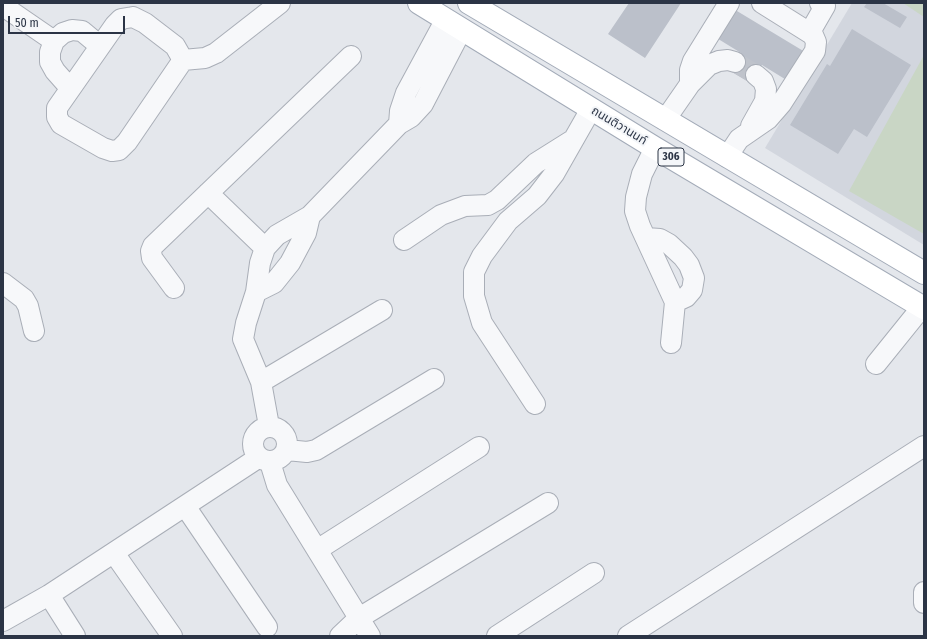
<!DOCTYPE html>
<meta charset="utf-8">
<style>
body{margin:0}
#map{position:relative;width:927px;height:639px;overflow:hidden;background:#e4e7ec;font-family:"Fira Sans Condensed",sans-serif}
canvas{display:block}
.frame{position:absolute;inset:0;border:4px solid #2b3445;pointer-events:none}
.scale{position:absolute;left:8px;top:16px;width:117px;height:18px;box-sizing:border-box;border:2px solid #2b3445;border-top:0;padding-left:5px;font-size:12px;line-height:14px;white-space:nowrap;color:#2b3445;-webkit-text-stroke:3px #f4f6f9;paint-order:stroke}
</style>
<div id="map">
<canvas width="927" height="639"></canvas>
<div class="frame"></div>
<div class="scale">50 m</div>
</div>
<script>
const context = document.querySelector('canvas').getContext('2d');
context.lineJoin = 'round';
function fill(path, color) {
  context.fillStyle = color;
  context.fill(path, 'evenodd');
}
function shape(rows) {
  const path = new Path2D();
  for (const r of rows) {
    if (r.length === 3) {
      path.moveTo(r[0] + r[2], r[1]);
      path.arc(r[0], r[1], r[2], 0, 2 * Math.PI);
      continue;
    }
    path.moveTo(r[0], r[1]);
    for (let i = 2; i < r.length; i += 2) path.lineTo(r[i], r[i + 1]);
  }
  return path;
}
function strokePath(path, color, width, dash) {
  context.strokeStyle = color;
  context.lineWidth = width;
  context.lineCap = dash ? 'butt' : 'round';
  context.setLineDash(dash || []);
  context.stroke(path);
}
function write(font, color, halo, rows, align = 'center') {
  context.font = font + ' "Fira Sans Condensed","Noto Sans Thai",sans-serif';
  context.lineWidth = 4;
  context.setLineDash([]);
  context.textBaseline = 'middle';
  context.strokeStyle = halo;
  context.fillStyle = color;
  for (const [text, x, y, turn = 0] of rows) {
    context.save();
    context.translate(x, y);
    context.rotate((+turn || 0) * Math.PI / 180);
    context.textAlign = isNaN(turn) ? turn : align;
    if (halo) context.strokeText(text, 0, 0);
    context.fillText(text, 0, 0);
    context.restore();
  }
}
fill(shape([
 [852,3,924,3,924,245,765,148]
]), '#d2d6de');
fill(shape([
 [903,3,924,3,924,17],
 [924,55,924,234,849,191]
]), '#c9d6c5');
fill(shape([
 [629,3,681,3,645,58,608,34],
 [867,3,883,3,907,17,900,28,864,7],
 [732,8,810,55,793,84,762,65,751,83,730,71,741,53,715,37],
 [852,29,911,65,867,137,854,129,838,154,790,125,827,64,830,66]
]), '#bbc0ca');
strokePath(shape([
 [735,62,756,75]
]), '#bfc3cb', 20, [20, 10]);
const minor = shape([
 [3,6,54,41,50,52,50,62,55,71,70,88],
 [133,17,145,23,175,46,183,60,127,142,119,150,112,151,103,148,61,124,57,117,57,108,115,25,121,19,133,17],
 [810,32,825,6,820,3],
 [54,41,63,33,72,30,82,31,100,46],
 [183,60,205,58,216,53,280,3],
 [690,84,690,70,693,61,729,3],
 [665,120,690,84,709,65,719,61,728,60,735,62],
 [399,124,400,111,406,93,446,19],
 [751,126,765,101,766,89,763,81,756,75],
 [655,148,642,174,636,197,635,211,640,226,675,302,671,343],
 [727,157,739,139,768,119,781,104,815,51,816,42,813,35,762,3],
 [208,193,265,248],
 [646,238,660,239,669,244,683,257,689,265,694,278,692,290,686,297,675,302],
 [404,240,441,215,465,206,488,205,497,200,536,163,571,141],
 [3,283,24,299,28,306,34,331],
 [174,288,152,258,151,251,153,246,351,56],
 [256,292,274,283,290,263,306,233,310,216],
 [876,364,922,307],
 [261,382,382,310],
 [535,404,482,323,474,296,474,272,482,256,508,221,537,196,554,174,591,109],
 [269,426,261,382,243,339,246,323,256,292,260,263,265,248,277,235,310,216,399,124,411,117,423,104,462,29],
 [270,444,17],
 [287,450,307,452,316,450,434,379],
 [270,462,277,485,370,636],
 [185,506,267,627],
 [317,550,479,447],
 [114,553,172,636],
 [924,592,924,603],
 [49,595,75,636],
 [3,621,49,595,258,458],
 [340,636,359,618,548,503],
 [497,636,594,573],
 [628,636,924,446]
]);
const major = shape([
 [419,3,655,148,924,308],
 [469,3,924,273]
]);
strokePath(minor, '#a9aeb7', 22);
strokePath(major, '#a3abb8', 24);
strokePath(minor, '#f7f8fa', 20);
strokePath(major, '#fff', 22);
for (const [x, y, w] of [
 [671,157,26]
]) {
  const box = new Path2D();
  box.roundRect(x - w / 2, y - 9, w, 18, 3);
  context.fillStyle = '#f4f6f9';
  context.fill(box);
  strokePath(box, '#2b3445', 1);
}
write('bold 11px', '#2b3445', null, [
 ["306",671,157]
]);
write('12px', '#2b3445', '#f4f6f9', [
 ["ถนนติวานนท์",619,126,31]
]);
</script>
